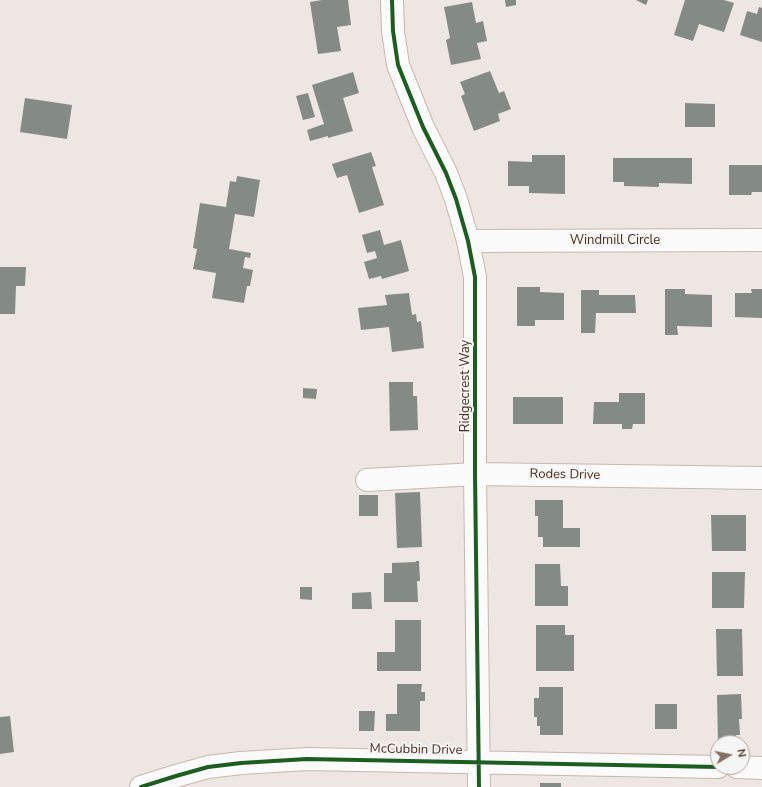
<!DOCTYPE html>
<style>
body{margin:0}
#map{position:relative;width:762px;height:787px;overflow:hidden;background:#eee6e2;font-family:"Nunito Sans",sans-serif}
canvas{display:block}
.north{position:absolute;left:710px;top:735px;width:40px;height:40px;box-sizing:border-box;background:#f5f5f5;border:1px solid #b1a59f;border-radius:50%;rotate:80deg;font-size:11px;font-weight:700;line-height:16px;text-align:center;color:#4b2d1d}
.north::after{content:'';display:block;margin:auto;width:14px;height:18px;background:#846e62;clip-path:polygon(50% 0,100% 100%,50% 72%,0 100%)}
</style>
<div id="map">
<canvas width="762" height="787"></canvas>
<div class="north">N</div>
</div>
<script>
const context = document.querySelector('canvas').getContext('2d');
context.lineJoin = 'round';
function fill(path, color) {
  context.fillStyle = color;
  context.fill(path, 'evenodd');
}
function shape(rows) {
  const path = new Path2D();
  for (const r of rows) {
    path.moveTo(r[0], r[1]);
    for (let i = 2; i < r.length; i += 2) path.lineTo(r[i], r[i + 1]);
  }
  return path;
}
function strokePath(path, color, width, dash) {
  context.strokeStyle = color;
  context.lineWidth = width;
  context.lineCap = dash ? 'butt' : 'round';
  context.setLineDash(dash || []);
  context.stroke(path);
}
function write(font, color, halo, rows, align = 'center') {
  context.font = font + ' "Nunito Sans",sans-serif';
  context.lineWidth = 4;
  context.setLineDash([]);
  context.textBaseline = 'middle';
  context.strokeStyle = halo;
  context.fillStyle = color;
  for (const [text, x, y, turn = 0] of rows) {
    context.save();
    context.translate(x, y);
    context.rotate((+turn || 0) * Math.PI / 180);
    context.textAlign = isNaN(turn) ? turn : align;
    if (halo) context.strokeText(text, 0, 0);
    context.fillText(text, 0, 0);
    context.restore();
  }
}
fill(shape([
 [322,0,348,0,351,25,337,27,341,51,318,54,310,2],
 [505,0,516,0,516,5,506,7],
 [636,0,648,0,646,5],
 [685,0,724,0,734,3,724,32,699,24,693,41,674,35],
 [472,2,476,23,483,21,487,41,477,43,481,59,451,65,446,40,450,38,444,7],
 [759,7,762,8,762,42,740,35,747,11,757,14],
 [490,71,499,93,504,91,511,109,498,114,500,121,474,131,461,96,465,94,460,82],
 [353,72,359,93,343,98,353,131,328,138,328,136,310,141,307,130,324,124,312,85],
 [308,93,315,117,303,120,296,96],
 [25,98,72,105,67,139,20,132],
 [685,103,715,104,715,127,685,127],
 [371,152,376,166,372,167,384,205,359,213,347,175,337,178,332,164],
 [532,155,565,155,565,194,529,193,529,186,508,186,508,161,532,162],
 [613,158,692,158,692,184,659,183,659,187,624,186,624,182,613,182],
 [729,165,762,165,762,192,752,192,751,195,729,195],
 [237,176,260,180,254,217,235,214,229,249,251,253,250,258,245,257,243,268,253,270,250,286,247,286,244,303,212,298,216,273,193,269,197,249,193,248,200,203,226,207,230,181,236,182],
 [380,230,384,245,401,240,409,271,382,279,381,276,369,279,364,262,377,258,375,251,367,253,362,235],
 [0,267,26,267,25,286,16,286,15,314,0,314],
 [517,287,540,287,540,292,564,293,564,320,535,320,535,326,517,326],
 [665,289,685,289,685,294,712,295,712,327,677,326,678,335,665,335],
 [751,289,762,289,762,318,735,317,735,293,752,293],
 [581,290,599,290,599,295,635,295,636,313,596,313,595,333,581,333],
 [409,293,412,315,416,314,417,322,421,321,424,348,392,352,389,327,361,330,358,308,387,305,385,295],
 [389,382,413,382,413,396,417,396,418,430,390,431],
 [303,388,317,389,316,399,303,398],
 [619,393,645,393,645,424,633,424,632,429,622,429,622,424,593,424,594,402,619,402],
 [513,397,563,397,563,424,513,424],
 [420,492,422,547,397,548,395,493],
 [359,495,378,495,378,516,359,516],
 [535,500,563,500,563,528,580,528,580,547,543,547,543,537,538,537,538,516,535,516],
 [711,515,746,515,746,551,712,551],
 [416,561,419,561,420,581,417,581,418,602,384,602,384,573,392,573,392,563,416,562],
 [535,564,560,564,561,586,568,586,568,606,535,606],
 [712,572,745,572,744,608,712,608],
 [300,587,312,587,312,600,300,599],
 [371,592,372,609,352,609,352,593],
 [395,620,421,620,421,671,377,671,377,652,395,652],
 [536,625,565,625,565,635,574,635,574,671,536,671],
 [716,629,742,629,743,676,717,676],
 [397,684,422,684,421,692,425,692,425,701,420,701,420,731,386,731,386,714,397,714],
 [539,687,563,687,563,735,540,735,540,726,537,726,537,717,534,717,534,698,539,698],
 [741,694,742,719,739,719,740,735,736,735,736,742,718,742,717,695],
 [655,704,677,704,677,729,655,729],
 [359,711,375,711,374,731,359,731],
 [10,716,14,752,0,754,0,717],
 [540,783,561,783,561,787,540,787]
]), '#848b86');
const minor = shape([
 [392,0,393,31,398,65,423,127,446,173,456,199,468,241,475,277,475,474,479,787],
 [468,241,762,240],
 [367,480,475,474,762,478],
 [737,767,762,768],
 [141,787,176,776,208,767,241,763,307,759,718,767]
]);
strokePath(minor, '#c8b7ad', 24);
strokePath(minor, '#fcfbfb', 22);
strokePath(shape([
 [392,0,393,31,398,65,423,127,446,173,456,199,468,241,475,277,475,474,479,787],
 [141,787,176,776,208,767,241,763,307,759,718,767]
]), '#1b5e20', 4);
write('13px', '#4b2d1d', '#f5f5f5', [
 ["Windmill Circle",615,241],
 ["Ridgecrest Way",466,386,-90],
 ["Rodes Drive",565,475,1],
 ["McCubbin Drive",416,750,1]
]);
</script>
